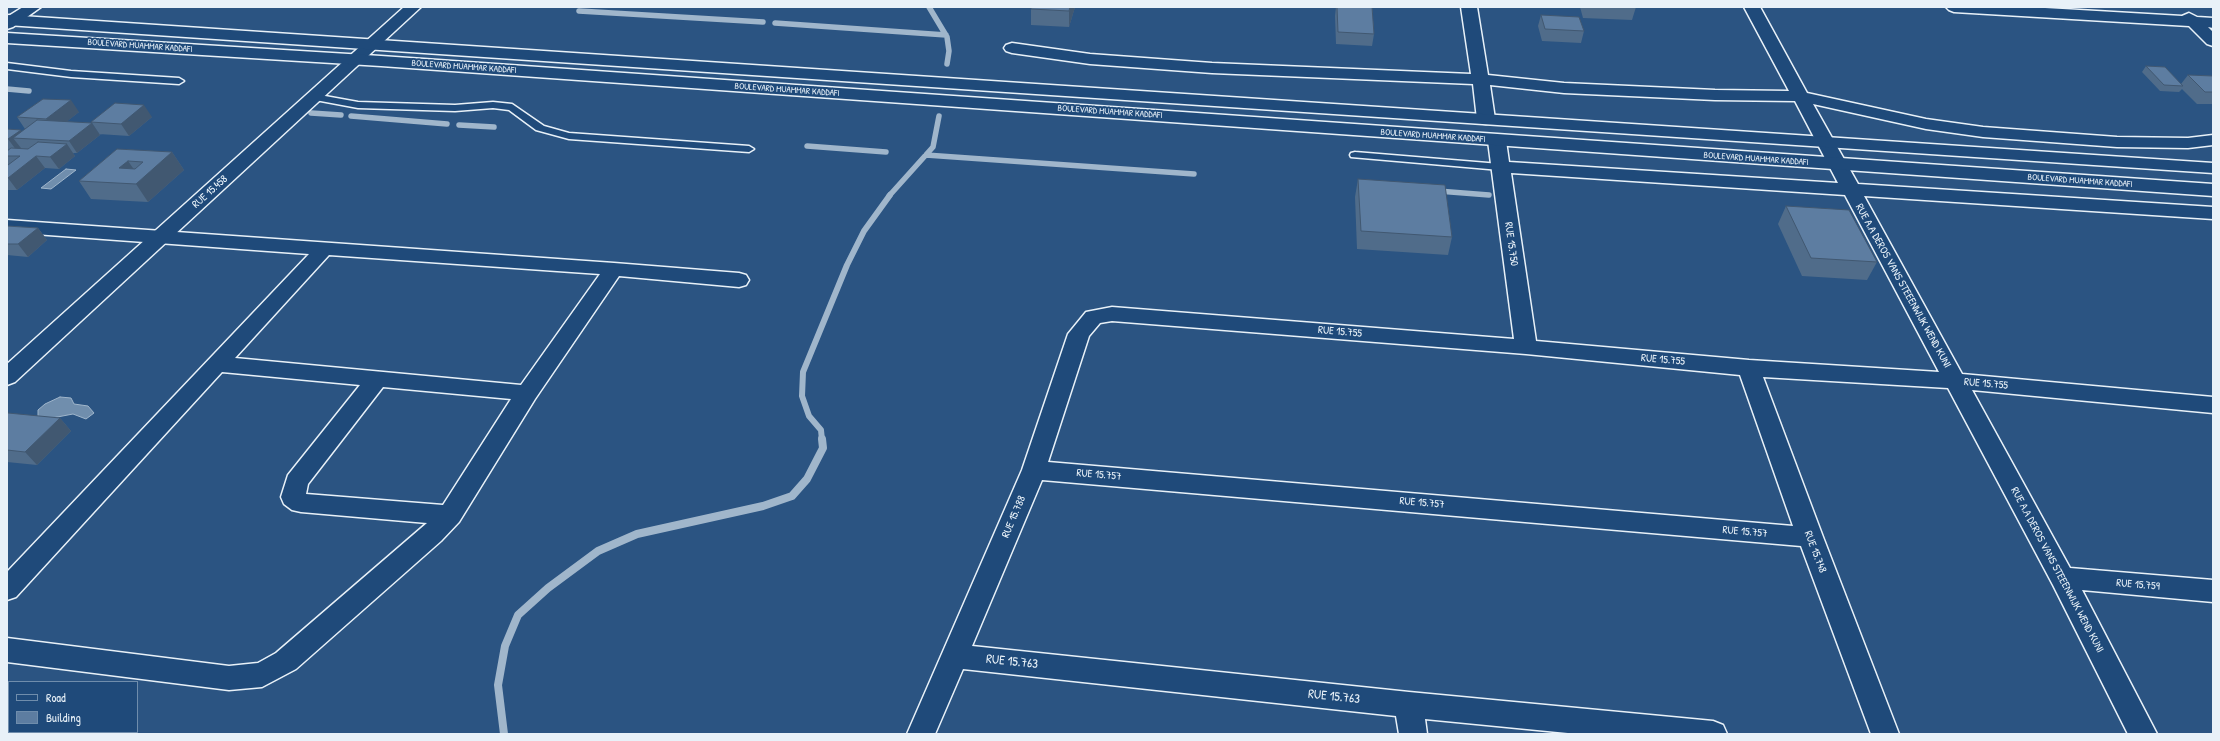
<!DOCTYPE html>
<style>
body{margin:0}
#map{position:relative;width:2220px;height:741px;overflow:hidden;background:#2b5482;font-family:"Patrick Hand",sans-serif}
canvas{display:block}
.frame{position:absolute;inset:0;border:8px solid #e8f1f8;pointer-events:none}
.legend{position:absolute;left:8px;top:681px;width:130px;height:52px;box-sizing:border-box;background:#1f4a7a;border:1px solid #6f8dac;margin:0;padding:5px 7px;list-style:none;font-size:12px;color:#e8f1f8}
.legend li{display:flex;align-items:center;gap:8px;height:20px}
.legend b{width:20px;border:1px solid #6f8dac}
</style>
<div id="map">
<canvas width="2220" height="741"></canvas>
<div class="frame"></div>
<ul class="legend">
<li><b style="height:5px;background:#1f4a7a"></b>Road</li>
<li><b style="height:11px;background:#5d7da1"></b>Building</li>
</ul>
</div>
<script>
const context = document.querySelector('canvas').getContext('2d');
context.lineJoin = 'round';
function fill(path, color) {
  context.fillStyle = color;
  context.fill(path, 'evenodd');
}
function shape(rows) {
  const path = new Path2D();
  for (const r of rows) {
    path.moveTo(r[0], r[1]);
    for (let i = 2; i < r.length; i += 2) path.lineTo(r[i], r[i + 1]);
  }
  return path;
}
function strokePath(path, color, width, dash) {
  context.strokeStyle = color;
  context.lineWidth = width;
  context.lineCap = dash ? 'butt' : 'round';
  context.setLineDash(dash || []);
  context.stroke(path);
}
function write(font, color, halo, rows, align = 'center') {
  context.font = font + ' "Patrick Hand",sans-serif';
  context.lineWidth = 3.5;
  context.setLineDash([]);
  context.textBaseline = 'middle';
  context.strokeStyle = halo;
  context.fillStyle = color;
  for (const [text, x, y, turn = 0] of rows) {
    context.save();
    context.translate(x, y);
    context.rotate((+turn || 0) * Math.PI / 180);
    context.textAlign = isNaN(turn) ? turn : align;
    if (halo) context.strokeText(text, 0, 0);
    context.fillText(text, 0, 0);
    context.restore();
  }
}
const water = shape([
 [66,169,76,170,51,189,41,188,66,169],
 [60,397,71,398,74,404,88,406,94,413,86,419,73,414,52,418,38,418,38,410,45,404,60,397]
]);
fill(water, '#708ead');
strokePath(water, '#a0b6cb', 1);
strokePath(shape([
 [929,7,947,37,949,51,947,64],
 [579,11,763,22],
 [775,23,946,35],
 [7,89,29,91],
 [311,113,341,115],
 [351,116,447,124],
 [459,125,494,127],
 [807,146,886,152],
 [926,155,1194,174],
 [1438,191,1489,195],
 [889,196,933,147,939,116]
]), '#a0b6cb', 5.5);
strokePath(shape([
 [822,440,821,430,809,416,802,396,803,372,847,265,864,231,890,195]
]), '#a0b6cb', 6);
strokePath(shape([
 [504,734,498,685,505,646,518,615,548,588,598,551,637,534,763,506,792,496,807,479,823,448,822,439]
]), '#a0b6cb', 8);
const service = shape([
 [7,63,71,71,179,78,184,81,179,84,71,77,7,69,7,63],
 [314,94,358,102,455,105,493,102,512,104,544,126,569,133,749,146,754,149,749,152,569,139,536,130,509,110,493,108,455,111,358,108,310,99,310,95,314,94],
 [1355,152,1500,164,1505,167,1500,170,1351,157,1350,155,1351,153,1355,152]
]);
const minor = shape([
 [23,7,41,7,13,27,7,29,7,17,23,7],
 [1461,7,1477,7,1488,75,1564,83,1715,90,1789,91,1744,7,1760,7,1807,93,1926,119,1983,127,2117,137,2188,138,2213,135,2213,145,2188,148,2117,147,1983,137,1926,129,1813,104,1858,184,2213,207,2213,219,1864,196,1962,374,2213,397,2213,413,1972,390,2070,568,2213,580,2213,602,2082,590,2157,734,2128,734,2053,585,1948,388,1763,377,1823,537,1899,734,1871,734,1801,546,1042,480,972,646,1409,692,1713,721,1723,725,1727,734,1578,734,1425,719,1427,734,1399,734,1396,716,963,669,935,734,907,734,1022,470,1068,334,1086,312,1112,307,1514,339,1488,141,1491,137,1497,136,1503,137,1506,141,1509,162,1838,183,1795,101,1715,100,1564,93,1490,85,1495,119,1492,123,1486,124,1480,123,1477,119,1473,84,1212,73,1090,64,1012,53,1006,51,1004,48,1006,45,1012,43,1090,54,1212,63,1471,74,1461,7],
 [1511,173,1845,195,1939,372,1749,360,1536,341,1511,173],
 [1112,321,1526,354,1740,375,1793,526,1048,462,1089,336,1100,323,1112,321],
 [1946,7,2028,7,2182,16,2189,13,2197,17,2213,18,2213,28,2208,27,2213,32,2213,46,2207,44,2189,26,1954,12,1949,10,1946,7],
 [7,220,614,263,739,273,746,275,749,280,746,285,739,287,619,276,535,399,459,522,441,541,296,669,262,687,229,690,7,662,7,638,229,666,258,663,276,653,427,523,301,512,292,510,284,504,281,497,288,475,360,385,222,372,16,597,7,600,7,572,309,254,7,232,7,220],
 [329,255,600,274,521,385,235,358,329,255],
 [383,387,511,399,443,505,306,494,308,484,383,387]
]);
const secondary = shape([
 [404,7,421,7,15,382,7,385,7,364,404,7]
]);
const primary = shape([
 [7,15,2213,163,2213,173,7,25,7,15],
 [7,33,381,56,2213,184,2213,196,381,66,7,43,7,33]
]);
strokePath(service, '#e8f1f8', 3);
strokePath(minor, '#e8f1f8', 3);
strokePath(secondary, '#e8f1f8', 3);
strokePath(primary, '#e8f1f8', 3);
fill(service, '#1f4a7a');
fill(minor, '#1f4a7a');
fill(secondary, '#1f4a7a');
fill(primary, '#1f4a7a');
fill(shape([
 [1031,7,1075,7,1069,27,1031,25],
 [1336,7,1372,7,1374,34,1372,46,1336,44,1335,16],
 [1580,7,1636,7,1632,20,1583,18],
 [1541,15,1584,31,1581,43,1542,41,1538,26],
 [2146,66,2181,84,2188,75,2213,76,2213,104,2197,104,2182,89,2179,92,2160,91,2142,72],
 [79,112,66,122,92,123,100,135,77,153,73,153,75,156,59,169,45,168,17,190,7,190,7,165,9,165,7,162,7,151,8,151,7,151,7,129,22,132,25,129,17,117],
 [152,117,129,136,99,134,91,122],
 [117,149,172,152,184,170,148,202,91,199,79,181],
 [1358,179,1452,237,1448,255,1357,249,1355,197],
 [1786,206,1877,262,1867,280,1802,276,1778,224],
 [7,226,38,228,47,240,28,257,7,255],
 [7,414,60,418,71,431,37,465,7,462]
]), '#506c8a');
fill(shape([
 [1070,7,1075,7,1069,27,1069,11],
 [71,100,79,112,55,131,46,119],
 [144,105,152,117,129,136,121,124],
 [92,123,100,135,77,153,69,141],
 [21,130,27,139,13,138,21,148,17,151,8,139],
 [67,144,75,156,59,169,50,157],
 [172,152,184,170,148,202,136,184],
 [36,156,45,168,17,190,8,178],
 [128,161,140,178,119,168],
 [38,228,47,240,28,257,18,244],
 [60,418,71,431,37,465,25,452]
]), '#415871');
const building = shape([
 [1031,7,1070,7,1069,11,1031,9,1031,7],
 [1337,7,1372,7,1374,34,1338,32,1337,7],
 [1541,15,1579,17,1584,31,1545,29,1541,15],
 [2146,66,2165,67,2183,86,2164,85,2146,66],
 [2188,75,2213,76,2213,92,2205,92,2188,75],
 [43,99,71,100,46,119,17,117,43,99],
 [115,103,144,105,121,124,91,122,115,103],
 [37,120,92,123,69,141,13,138,37,120],
 [7,129,21,130,8,139,7,139,7,129],
 [38,142,67,144,50,157,36,156,8,178,7,178,7,165,8,165,20,156,7,156,7,151,11,148,28,149,38,142],
 [117,149,172,152,136,184,79,181,117,149],
 [128,161,143,162,135,169,119,168,128,161],
 [1358,179,1445,185,1452,237,1361,231,1358,179],
 [1786,206,1849,210,1877,262,1811,258,1786,206],
 [7,226,38,228,18,244,7,244,7,226],
 [8,413,60,418,25,452,7,450,7,414,8,413]
]);
fill(building, '#5d7da1');
strokePath(building, '#415871', 1);
write('9px', '#e8f1f8', '#1f4a7a', [
 ["BOULEVARD MUAMMAR KADDAFI",140,46,4],
 ["BOULEVARD MUAMMAR KADDAFI",464,67,4],
 ["BOULEVARD MUAMMAR KADDAFI",787,90,4],
 ["BOULEVARD MUAMMAR KADDAFI",1110,112,4],
 ["BOULEVARD MUAMMAR KADDAFI",1433,136,4],
 ["BOULEVARD MUAMMAR KADDAFI",1756,159,4],
 ["BOULEVARD MUAMMAR KADDAFI",2080,181,4]
]);
write('11px', '#e8f1f8', '#1f4a7a', [
 ["RUE 15.458",210,192,-42],
 ["RUE 15.750",1511,244,82],
 ["RUE A.A DEROS VANS STEEENWIJK WEND KUNI",1903,286,61],
 ["RUE 15.755",1340,332,5],
 ["RUE 15.755",1663,360,5],
 ["RUE 15.755",1986,384,5],
 ["RUE 15.757",1099,475,5],
 ["RUE 15.757",1422,503,5],
 ["RUE 15.788",1014,517,-67],
 ["RUE 15.757",1745,532,5],
 ["RUE 15.748",1815,552,69],
 ["RUE A.A DEROS VANS STEEENWIJK WEND KUNI",2057,570,62],
 ["RUE 15.759",2138,585,5]
]);
write('13px', '#e8f1f8', '#1f4a7a', [
 ["RUE 15.763",1012,662,6],
 ["RUE 15.763",1334,697,6]
]);
</script>
